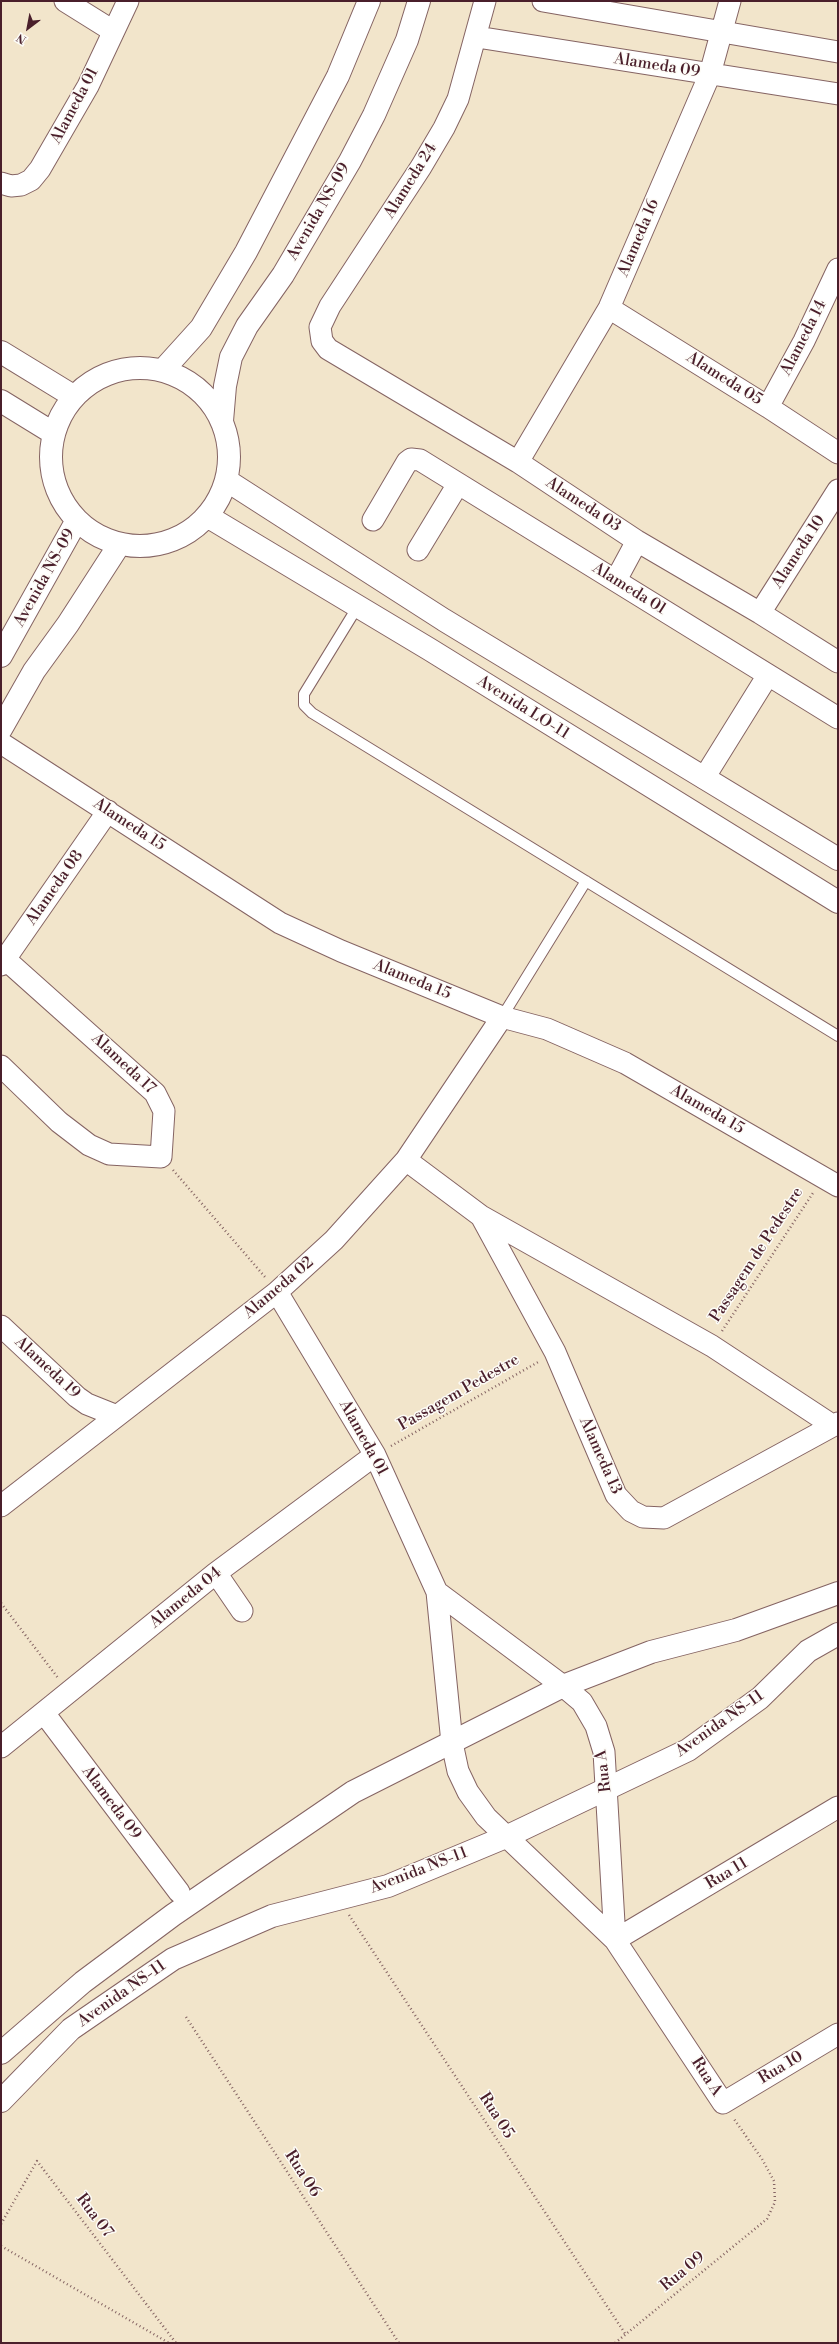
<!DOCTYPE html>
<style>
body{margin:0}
#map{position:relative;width:839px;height:2344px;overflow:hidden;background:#f2e5cb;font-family:"Libre Bodoni",serif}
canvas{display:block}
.frame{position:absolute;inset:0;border:2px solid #4a1f2b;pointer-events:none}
.north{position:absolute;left:8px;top:8px;width:40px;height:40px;-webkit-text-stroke:3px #fdfcf7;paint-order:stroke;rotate:212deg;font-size:11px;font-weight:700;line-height:16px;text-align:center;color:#4a1f2b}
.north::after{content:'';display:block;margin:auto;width:14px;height:18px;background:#4a1f2b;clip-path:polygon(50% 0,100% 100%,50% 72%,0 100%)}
</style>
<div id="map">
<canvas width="839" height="2344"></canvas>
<div class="frame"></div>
<div class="north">N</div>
</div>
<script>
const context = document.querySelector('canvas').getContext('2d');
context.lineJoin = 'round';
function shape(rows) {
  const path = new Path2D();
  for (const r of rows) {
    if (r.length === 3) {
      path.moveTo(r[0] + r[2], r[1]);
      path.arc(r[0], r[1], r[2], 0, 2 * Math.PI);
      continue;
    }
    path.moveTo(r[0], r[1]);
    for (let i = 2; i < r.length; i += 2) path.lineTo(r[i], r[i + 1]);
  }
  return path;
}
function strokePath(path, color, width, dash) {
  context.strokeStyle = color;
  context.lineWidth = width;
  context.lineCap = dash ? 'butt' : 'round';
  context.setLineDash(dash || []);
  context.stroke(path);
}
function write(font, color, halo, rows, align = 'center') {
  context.font = font + ' "Libre Bodoni",serif';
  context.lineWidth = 3;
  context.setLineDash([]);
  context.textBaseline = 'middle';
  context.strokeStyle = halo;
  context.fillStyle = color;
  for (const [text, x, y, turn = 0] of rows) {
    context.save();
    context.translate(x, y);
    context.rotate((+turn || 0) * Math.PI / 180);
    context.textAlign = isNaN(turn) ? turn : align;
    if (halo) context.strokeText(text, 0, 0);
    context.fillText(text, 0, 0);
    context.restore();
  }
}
const service = shape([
 [358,606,304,694,304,705,312,713,838,1036],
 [502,1017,586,881]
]);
const minor = shape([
 [65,1,113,31],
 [485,1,458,99,444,128,421,167,330,306,320,327,322,341,328,349,518,462,637,541,760,613,838,662],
 [543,1,838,52],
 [477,37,838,94],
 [1,183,11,186,21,185,31,180,40,169,88,86,128,1],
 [609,308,768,407,838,453],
 [768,407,804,341,838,269],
 [518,462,609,308,710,74,730,1],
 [373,520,407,462,411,459,420,460,838,718],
 [418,550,458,484],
 [616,580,637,541],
 [760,613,838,490],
 [1,743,280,923,341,951,502,1017,547,1029,625,1063,838,1186],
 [704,778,768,675],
 [1,965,108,811],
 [1,1066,59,1122,89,1145,109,1154,161,1157,164,1111,155,1093,5,959],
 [406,1160,481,1216,712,1346,832,1425],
 [481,1216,555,1352,616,1495,631,1511,643,1517,664,1518,838,1423],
 [277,1292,375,1455,437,1592],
 [1,1326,77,1397,87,1404,117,1416],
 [1,1506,277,1292,334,1240,406,1160,502,1017],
 [216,1573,242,1611],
 [44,1713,179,1892],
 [1,1747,216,1573,375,1455],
 [615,1940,604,1752,596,1726,582,1702,563,1686,437,1592,452,1743,458,1771,468,1792,486,1817,615,1940,723,2103,838,2034],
 [615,1940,838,1807]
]);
const tertiary = shape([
 [1,352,73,396],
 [140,457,89],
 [163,370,201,328,246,252,338,76,369,1],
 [1,401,53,433],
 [222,421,225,386,231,357,247,326,283,275,350,161,374,115,407,40,419,1],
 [226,480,444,620,838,859],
 [207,516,429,649,838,902],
 [1,656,77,520],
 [1,729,34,671,68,624,119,545],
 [1,2053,83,1982,173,1915,353,1792,563,1686,651,1652,736,1630,838,1593],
 [1,2101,71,2029,173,1959,272,1916,388,1886,508,1836,688,1750,760,1698,808,1651,838,1634]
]);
strokePath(service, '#856463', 12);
strokePath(minor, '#856463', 23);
strokePath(tertiary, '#856463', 24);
strokePath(shape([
 [173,1170,265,1277],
 [722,1331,813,1193],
 [391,1446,540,1361],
 [1,1603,58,1678],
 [349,1915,626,2335],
 [186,2017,399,2343],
 [1,2224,37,2161,176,2343],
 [1,2246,169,2343],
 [615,2343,767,2219,775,2202,774,2181,762,2159,734,2119]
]), '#856463', 2.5, [1, 3]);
strokePath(service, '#fff', 10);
strokePath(minor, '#fff', 21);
strokePath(tertiary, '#fff', 22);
write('16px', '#4a1f2b', '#fdfcf7', [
 ["Alameda 09",657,66,9],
 ["Alameda 01",75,106,-62],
 ["Alameda 24",411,181,-58],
 ["Avenida NS-09",319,212,-60],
 ["Alameda 16",639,238,-67],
 ["Alameda 14",804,338,-63],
 ["Alameda 05",724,379,32],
 ["Alameda 03",583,505,33],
 ["Alameda 10",799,552,-57],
 ["Avenida NS-09",45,578,-61],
 ["Alameda 01",629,589,32],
 ["Avenida LO-11",523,708,32],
 ["Alameda 15",129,825,33],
 ["Alameda 08",55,888,-55],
 ["Alameda 15",412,980,22],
 ["Alameda 17",123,1064,43],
 ["Alameda 15",707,1110,30],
 ["Passagem de Pedestre",757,1255,-57],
 ["Alameda 02",279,1288,-40],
 ["Alameda 19",47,1368,43],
 ["Passagem Pedestre",459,1393,-30],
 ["Alameda 01",363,1438,61],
 ["Alameda 13",600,1456,66],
 ["Alameda 04",186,1598,-39],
 ["Avenida NS-11",720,1724,-35],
 ["Rua A",604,1771,-97],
 ["Alameda 09",111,1803,53],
 ["Avenida NS-11",419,1871,-21],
 ["Rua 11",727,1874,-31],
 ["Avenida NS-11",122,1994,-35],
 ["Rua 10",781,2068,-31],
 ["Rua A",706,2077,57],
 ["Rua 05",496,2116,57],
 ["Rua 06",302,2174,57],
 ["Rua 07",94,2216,53],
 ["Rua 09",683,2272,-40]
]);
</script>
